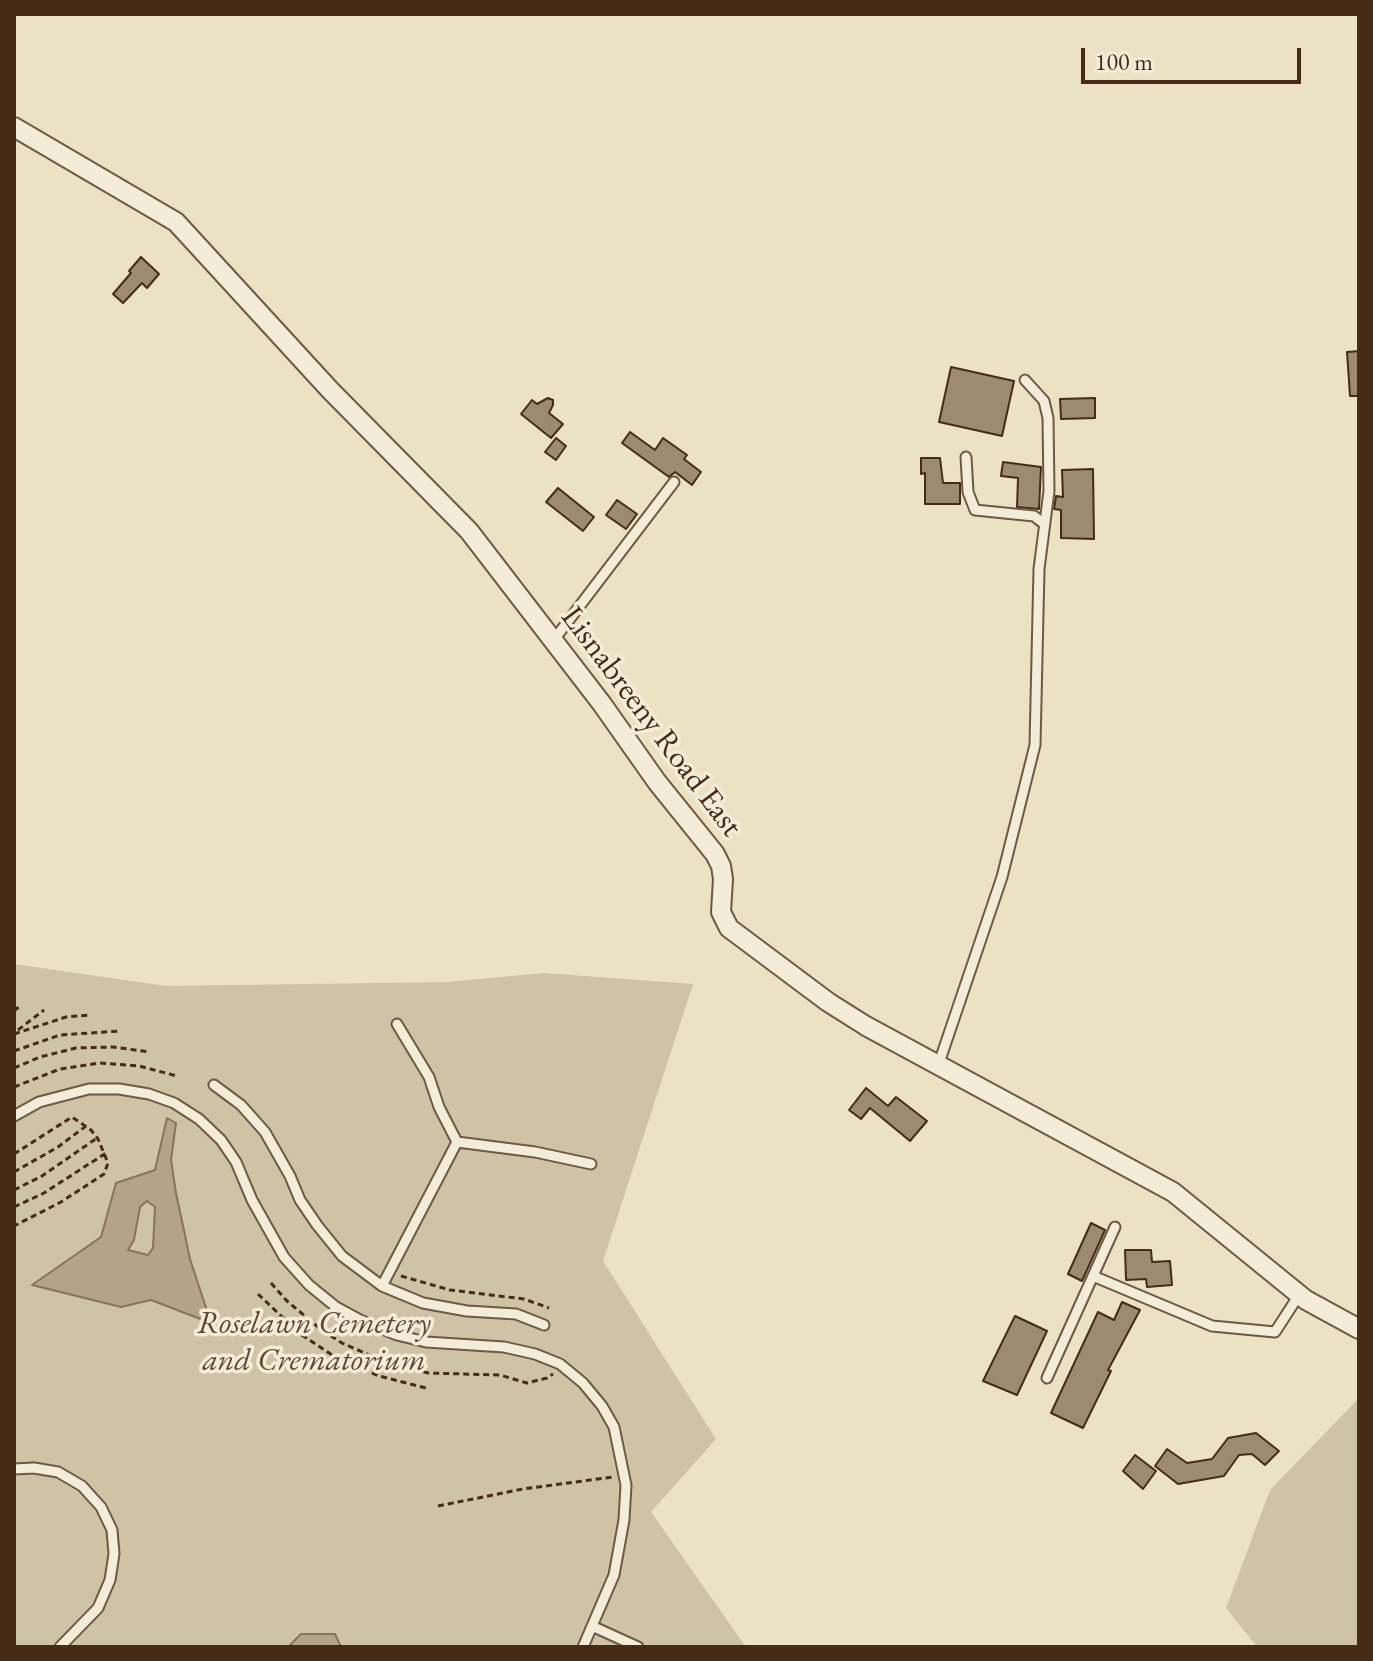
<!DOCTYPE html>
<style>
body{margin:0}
#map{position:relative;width:1373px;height:1661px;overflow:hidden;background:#ebe2c3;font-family:"EB Garamond",serif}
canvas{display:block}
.frame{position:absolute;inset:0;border:16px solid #462b18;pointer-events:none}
.scale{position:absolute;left:1081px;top:48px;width:220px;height:36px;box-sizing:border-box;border:4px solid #462b18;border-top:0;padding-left:10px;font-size:24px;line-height:28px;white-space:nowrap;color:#462b18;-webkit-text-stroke:6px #f2ecd8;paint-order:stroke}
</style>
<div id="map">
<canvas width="1373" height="1661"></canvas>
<div class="frame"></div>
<div class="scale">100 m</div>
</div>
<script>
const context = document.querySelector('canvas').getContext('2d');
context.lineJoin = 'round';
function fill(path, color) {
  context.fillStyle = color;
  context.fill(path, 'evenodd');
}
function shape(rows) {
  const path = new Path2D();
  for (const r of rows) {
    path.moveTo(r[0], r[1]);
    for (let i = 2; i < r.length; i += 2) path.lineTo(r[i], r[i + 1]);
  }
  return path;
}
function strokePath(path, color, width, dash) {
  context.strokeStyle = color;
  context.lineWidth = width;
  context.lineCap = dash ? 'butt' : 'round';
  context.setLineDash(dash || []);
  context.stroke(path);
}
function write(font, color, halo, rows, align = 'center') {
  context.font = font + ' "EB Garamond",serif';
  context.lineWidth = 7;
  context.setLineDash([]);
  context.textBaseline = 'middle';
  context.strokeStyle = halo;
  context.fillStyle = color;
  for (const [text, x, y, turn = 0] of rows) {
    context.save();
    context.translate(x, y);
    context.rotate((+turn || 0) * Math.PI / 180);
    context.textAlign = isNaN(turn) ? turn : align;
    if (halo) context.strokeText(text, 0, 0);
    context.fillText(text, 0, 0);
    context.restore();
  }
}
fill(shape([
 [14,964,166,986,447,982,544,973,693,984,603,1261,716,1439,651,1512,746,1647,14,1647],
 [1359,1398,1359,1647,1257,1647,1226,1608,1270,1490]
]), '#cfc3a6');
const water = shape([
 [167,1118,176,1123,171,1160,176,1193,190,1259,211,1323,151,1300,121,1307,32,1285,101,1237,116,1183,155,1170,167,1118],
 [147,1201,155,1207,153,1248,148,1255,128,1250,134,1240,140,1207,147,1201],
 [301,1634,335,1634,341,1647,288,1647,301,1634]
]);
fill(water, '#b3a489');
strokePath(water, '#87745c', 2);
const building = shape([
 [141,257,159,274,147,288,142,283,123,303,113,294,131,273,129,271,141,257],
 [1359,351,1359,396,1350,396,1347,352,1359,351],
 [951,367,1014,381,1002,436,939,422,951,367],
 [548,398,553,400,553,405,549,413,563,424,551,438,521,414,532,400,537,404,548,398],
 [1095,398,1095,418,1061,419,1060,399,1095,398],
 [630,432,655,450,663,438,687,455,684,459,701,472,692,485,675,472,669,477,622,443,630,432],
 [556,438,566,446,556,460,545,452,556,438],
 [921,458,940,458,943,483,960,483,960,504,925,504,925,473,921,474,921,458],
 [1003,462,1041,467,1039,509,1017,507,1018,478,1001,476,1003,462],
 [1093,469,1094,539,1061,538,1061,510,1054,509,1056,496,1063,497,1062,470,1093,469],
 [558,488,594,517,583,531,546,502,558,488],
 [617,500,637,514,626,529,606,515,617,500],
 [866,1088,888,1106,896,1097,927,1121,910,1141,870,1108,861,1119,849,1110,866,1088],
 [1091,1223,1105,1230,1082,1281,1068,1274,1091,1223],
 [1125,1250,1151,1250,1152,1262,1170,1261,1172,1285,1147,1287,1146,1279,1126,1280,1125,1250],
 [1122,1302,1140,1310,1108,1370,1111,1371,1083,1428,1051,1413,1098,1312,1114,1320,1122,1302],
 [1015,1316,1047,1331,1017,1395,983,1381,1015,1316],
 [1256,1433,1279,1451,1265,1465,1252,1454,1239,1455,1224,1476,1178,1484,1155,1466,1167,1449,1187,1463,1212,1459,1228,1438,1256,1433],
 [1135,1455,1156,1471,1143,1489,1123,1471,1135,1455]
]);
fill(building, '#9c8a71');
strokePath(building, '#462b18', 2);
const service = shape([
 [966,457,968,492,975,510,1034,516,1043,523],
 [553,641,674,482],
 [938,1066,1002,877,1035,745,1039,569,1049,491,1048,418,1044,401,1025,380],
 [214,1085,241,1105,265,1132,290,1176,300,1200,317,1225,342,1256,382,1286,423,1303,467,1311,516,1314,544,1325],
 [14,1116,39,1102,89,1089,119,1089,149,1094,174,1103,199,1119,221,1140,236,1162,252,1200,284,1257,309,1285,336,1307,360,1320,397,1335,426,1342,504,1347,535,1354,560,1364,583,1383,602,1406,614,1427,626,1485,624,1520,614,1575,583,1647],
 [457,1142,535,1152,591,1164],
 [1093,1276,1212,1326,1275,1332,1299,1295],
 [382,1286,457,1142,439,1107,429,1077,397,1024],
 [1047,1378,1115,1227],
 [14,1469,34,1468,58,1472,82,1486,101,1507,112,1530,114,1554,110,1580,98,1608,60,1647],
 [594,1627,638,1647]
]);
const minor = shape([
 [14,127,176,222,330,390,469,531,602,704,657,782,715,854,721,866,723,879,721,912,729,928,828,1002,866,1026,1173,1192,1306,1300,1359,1329]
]);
strokePath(service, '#6f5943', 13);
strokePath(minor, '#6f5943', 22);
strokePath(shape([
 [14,1011,21,1005],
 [18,1030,44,1010],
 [14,1034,66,1017,90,1015],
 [14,1051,60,1035,120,1031],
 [14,1068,40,1057,76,1048,113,1047,150,1052],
 [14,1087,60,1069,100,1063,139,1066,177,1076],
 [14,1154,72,1117,91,1130,98,1139,108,1163,104,1174,61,1202,14,1226],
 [14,1172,58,1147,86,1126],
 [14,1190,42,1176,97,1138],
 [14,1207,44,1193,106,1153],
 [401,1276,450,1290,524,1299,549,1308],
 [271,1283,287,1301,323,1331,342,1343,383,1361,428,1373,500,1375,527,1383,547,1378,553,1374],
 [258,1294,299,1333,335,1357,379,1376,426,1388],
 [438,1506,523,1489,613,1477]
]), '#462b18', 3, [6, 4]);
strokePath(service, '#f2ecd8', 9);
strokePath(minor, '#f2ecd8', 18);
write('32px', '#462b18', '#f2ecd8', [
 ["Lisnabreeny Road East",651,722,53]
]);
write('italic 32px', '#614934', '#f2ecd8', [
 ["Roselawn Cemetery",314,1324],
 ["and Crematorium",314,1361]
]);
</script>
